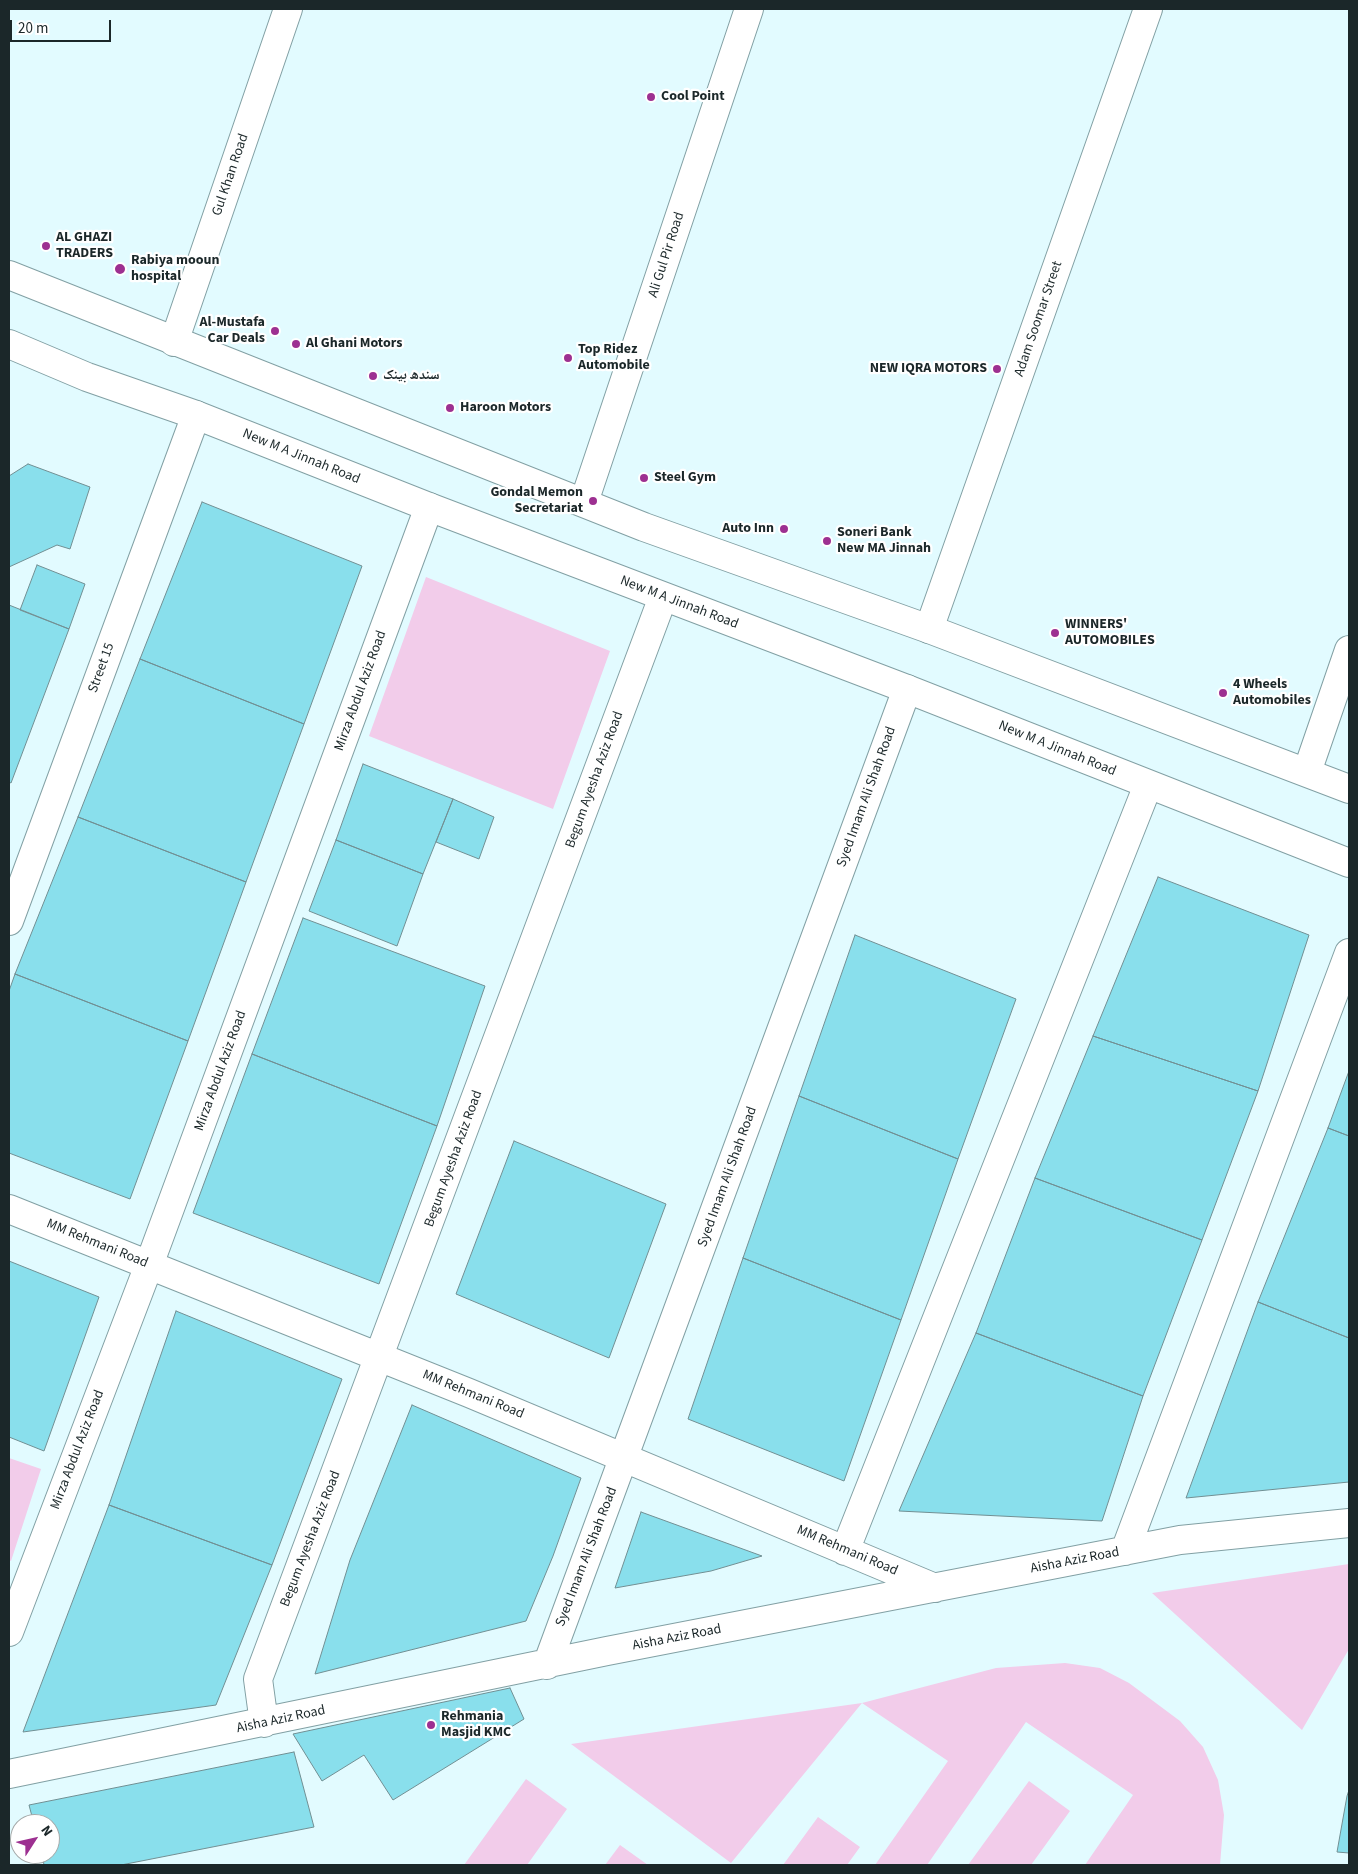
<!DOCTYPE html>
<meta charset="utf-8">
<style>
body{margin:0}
#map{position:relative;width:1358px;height:1874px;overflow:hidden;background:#e2fbff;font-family:"Source Sans 3",sans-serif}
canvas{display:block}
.frame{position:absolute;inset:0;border:10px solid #1b2729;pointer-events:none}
.north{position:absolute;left:10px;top:1814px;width:50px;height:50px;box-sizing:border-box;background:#fff;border:1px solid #a4a9a9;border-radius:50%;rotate:55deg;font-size:14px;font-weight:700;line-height:20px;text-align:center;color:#1b2729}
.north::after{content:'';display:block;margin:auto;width:18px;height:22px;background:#9d3091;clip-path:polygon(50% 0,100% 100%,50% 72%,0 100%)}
.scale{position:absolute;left:10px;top:20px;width:101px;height:22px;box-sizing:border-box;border:2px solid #1b2729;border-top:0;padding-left:6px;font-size:15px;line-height:18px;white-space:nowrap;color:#1b2729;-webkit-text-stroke:4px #fff;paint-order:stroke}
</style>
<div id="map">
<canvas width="1358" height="1874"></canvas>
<div class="frame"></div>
<div class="north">N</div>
<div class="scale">20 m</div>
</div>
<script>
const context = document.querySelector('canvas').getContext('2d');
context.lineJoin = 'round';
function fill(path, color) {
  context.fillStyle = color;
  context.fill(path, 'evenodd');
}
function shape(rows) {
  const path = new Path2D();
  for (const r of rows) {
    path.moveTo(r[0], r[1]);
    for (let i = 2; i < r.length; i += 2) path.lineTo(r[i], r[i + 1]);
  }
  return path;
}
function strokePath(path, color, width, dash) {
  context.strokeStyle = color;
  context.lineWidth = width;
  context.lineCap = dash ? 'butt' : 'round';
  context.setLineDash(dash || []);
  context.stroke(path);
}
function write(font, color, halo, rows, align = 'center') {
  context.font = font + ' "Source Sans 3","Noto Naskh Arabic",sans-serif';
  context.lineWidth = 4.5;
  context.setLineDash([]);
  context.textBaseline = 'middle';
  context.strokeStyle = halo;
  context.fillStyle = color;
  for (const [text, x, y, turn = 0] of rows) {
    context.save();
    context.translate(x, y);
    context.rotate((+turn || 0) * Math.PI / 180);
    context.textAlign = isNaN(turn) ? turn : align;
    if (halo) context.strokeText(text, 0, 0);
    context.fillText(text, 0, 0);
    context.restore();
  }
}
fill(shape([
 [426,577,610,651,553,809,369,736],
 [9,1458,41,1469,11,1561,9,1560],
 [1349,1564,1349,1649,1302,1730,1152,1593],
 [1065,1663,1100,1668,1129,1683,1180,1721,1203,1747,1218,1780,1224,1815,1220,1865,1085,1865,1133,1795,1026,1722,927,1865,875,1865,948,1761,862,1703,731,1863,571,1744,862,1703,996,1668],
 [526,1779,567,1809,527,1865,464,1865],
 [1029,1781,1070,1811,1031,1865,968,1865],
 [818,1817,860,1847,847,1865,783,1865],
 [620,1845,648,1865,605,1865]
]), '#f2ccea');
const building = shape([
 [28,464,90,487,70,549,57,545,9,567,9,476,28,464],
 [202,502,362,566,304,724,140,659,202,502],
 [37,565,85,584,69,629,20,610,37,565],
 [9,605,69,629,11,783,9,782,9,605],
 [140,659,304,724,246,882,78,817,140,659],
 [363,764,453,799,423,874,336,840,363,764],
 [453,799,494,817,479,859,436,842,453,799],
 [78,817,246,882,188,1041,15,974,78,817],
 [336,840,423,874,397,946,309,911,336,840],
 [1158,877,1309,935,1258,1091,1093,1036,1158,877],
 [303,918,485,986,437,1126,252,1054,303,918],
 [855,935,1016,999,958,1159,799,1096,855,935],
 [15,974,188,1041,130,1199,9,1153,9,991,15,974],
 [1093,1036,1258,1091,1202,1240,1035,1178,1093,1036],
 [252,1054,437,1126,379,1284,193,1213,252,1054],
 [1349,1071,1349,1136,1328,1128,1349,1071],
 [799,1096,958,1159,901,1320,743,1258,799,1096],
 [1328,1128,1349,1136,1349,1338,1258,1302,1328,1128],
 [514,1141,666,1204,609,1358,456,1294,514,1141],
 [1035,1178,1202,1240,1143,1396,976,1333,1035,1178],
 [743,1258,901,1320,844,1481,688,1419,743,1258],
 [9,1261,99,1297,44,1451,9,1437,9,1261],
 [1258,1302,1349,1338,1349,1482,1186,1498,1258,1302],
 [176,1311,342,1379,272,1565,109,1505,176,1311],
 [976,1333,1143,1396,1102,1521,899,1511,976,1333],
 [412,1405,581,1478,553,1556,526,1621,315,1674,350,1560,412,1405],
 [109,1505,272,1565,216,1705,23,1732,109,1505],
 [641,1512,762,1556,711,1571,615,1588,641,1512],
 [510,1688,524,1719,393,1800,364,1755,322,1781,293,1734,510,1688],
 [294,1752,314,1827,121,1865,44,1865,42,1854,50,1854,50,1824,34,1824,29,1805,294,1752],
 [1349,1790,1349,1853,1337,1852,1347,1796,1349,1790]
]);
fill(building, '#89dfec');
strokePath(building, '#718f93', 1);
const minor = shape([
 [174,342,288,9],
 [584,502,749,9],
 [929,629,1148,9],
 [1307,772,1349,650],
 [9,921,196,415],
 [9,1209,469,1393,935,1588],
 [845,1551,1148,785],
 [1125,1551,1349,953],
 [9,1632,149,1265,429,507],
 [547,1665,907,689],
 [264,1723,258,1679,663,597],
 [9,1774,607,1651,1180,1540,1349,1523]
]);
const major = shape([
 [9,275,644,527,929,629,1349,789],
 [9,344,87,377,196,415,429,507,907,689,1349,863]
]);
strokePath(minor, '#82a0a4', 30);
strokePath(major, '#82a0a4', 30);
strokePath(minor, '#fff', 28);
strokePath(major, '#fff', 28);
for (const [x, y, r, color] of [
 [651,97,5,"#9d3091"],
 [46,246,5,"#9d3091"],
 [120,269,6,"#9d3091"],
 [275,331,5,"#9d3091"],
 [296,344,5,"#9d3091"],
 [568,358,5,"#9d3091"],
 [997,369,5,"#9d3091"],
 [373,376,5,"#9d3091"],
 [450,408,5,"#9d3091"],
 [644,478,5,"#9d3091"],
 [593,501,5,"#9d3091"],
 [784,529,5,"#9d3091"],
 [827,541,5,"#9d3091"],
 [1055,633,5,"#9d3091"],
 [1223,693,5,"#9d3091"],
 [431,1725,5,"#9d3091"]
]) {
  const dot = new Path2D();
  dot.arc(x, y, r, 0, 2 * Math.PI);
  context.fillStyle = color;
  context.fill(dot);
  strokePath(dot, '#fff', 2);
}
write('bold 14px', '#1b2729', '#fff', [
 ["Cool Point",661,97],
 ["AL GHAZI",56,238],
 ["TRADERS",56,254],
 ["Rabiya mooun",131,261],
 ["hospital",131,277],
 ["Al-Mustafa",265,323,"right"],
 ["Car Deals",265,339,"right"],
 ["Al Ghani Motors",306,344],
 ["Top Ridez",578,350],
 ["Automobile",578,366],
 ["NEW IQRA MOTORS",987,369,"right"],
 ["سندھ بینک",383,376],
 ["Haroon Motors",460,408],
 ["Steel Gym",654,478],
 ["Gondal Memon",583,493,"right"],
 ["Secretariat",583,509,"right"],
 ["Auto Inn",774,529,"right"],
 ["Soneri Bank",837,533],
 ["New MA Jinnah",837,549],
 ["WINNERS'",1065,625],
 ["AUTOMOBILES",1065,641],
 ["4 Wheels",1233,685],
 ["Automobiles",1233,701],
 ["Rehmania",441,1717],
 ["Masjid KMC",441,1733]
], 'left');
write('14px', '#1b2729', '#fff', [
 ["Gul Khan Road",231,175,-71],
 ["Ali Gul Pir Road",667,255,-72],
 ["Adam Soomar Street",1039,319,-71],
 ["New M A Jinnah Road",301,457,22],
 ["New M A Jinnah Road",679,603,21],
 ["Street 15",102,668,-70],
 ["Mirza Abdul Aziz Road",361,691,-70],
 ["New M A Jinnah Road",1057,749,22],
 ["Begum Ayesha Aziz Road",595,780,-70],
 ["Syed Imam Ali Shah Road",867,797,-70],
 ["Mirza Abdul Aziz Road",221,1071,-70],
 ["Begum Ayesha Aziz Road",454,1159,-70],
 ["Syed Imam Ali Shah Road",728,1177,-70],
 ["MM Rehmani Road",97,1244,22],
 ["MM Rehmani Road",473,1395,22],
 ["Mirza Abdul Aziz Road",78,1450,-69],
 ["Begum Ayesha Aziz Road",311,1539,-69],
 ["MM Rehmani Road",847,1551,23],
 ["Syed Imam Ali Shah Road",587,1557,-69],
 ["Aisha Aziz Road",1075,1561,-11],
 ["Aisha Aziz Road",677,1638,-11],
 ["Aisha Aziz Road",281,1720,-12]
]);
</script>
